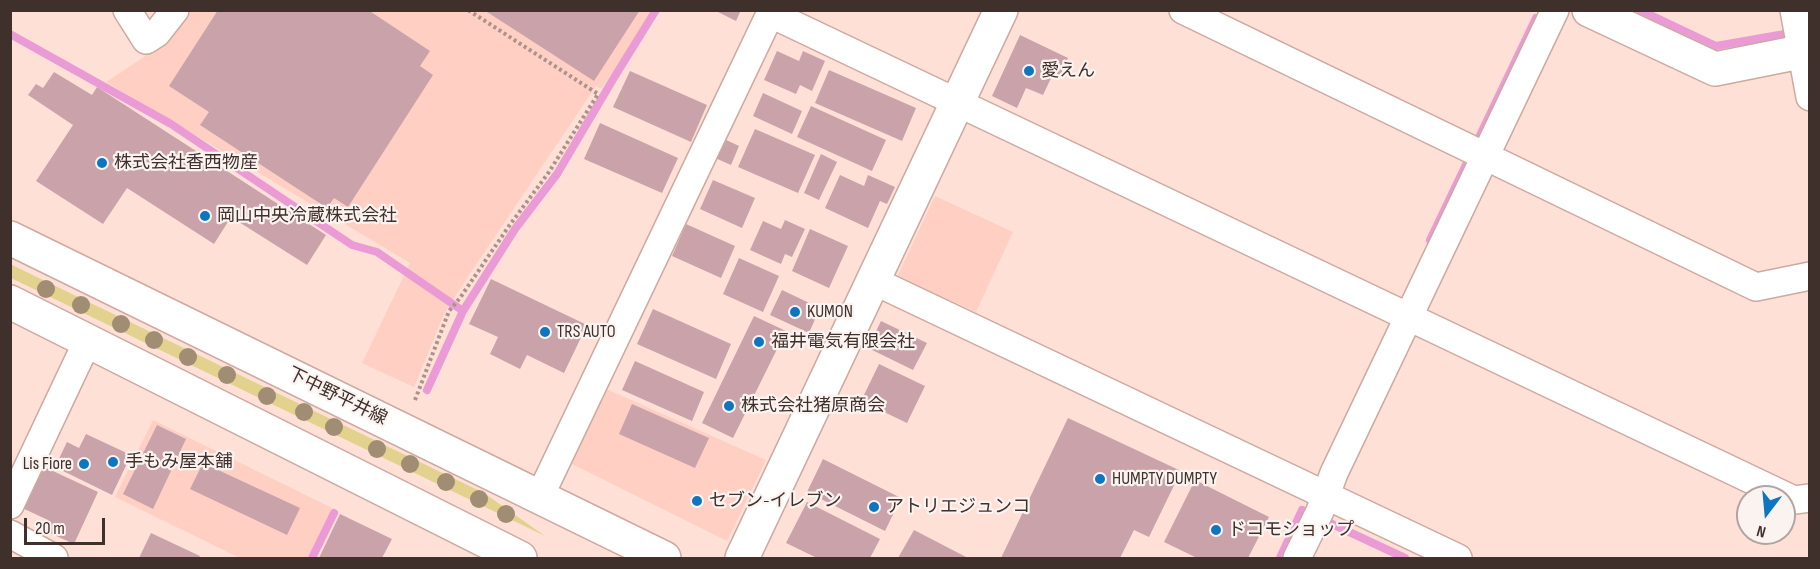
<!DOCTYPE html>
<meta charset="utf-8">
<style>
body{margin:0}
#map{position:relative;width:1820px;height:569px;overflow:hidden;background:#ffe0d7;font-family:"Sofia Sans Condensed",sans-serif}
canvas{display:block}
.frame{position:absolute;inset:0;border:12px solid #3f302c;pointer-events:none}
.north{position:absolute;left:1736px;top:485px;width:60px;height:60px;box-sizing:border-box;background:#fbf3f0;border:2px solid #b0a5a2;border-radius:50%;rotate:196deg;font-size:16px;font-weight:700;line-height:24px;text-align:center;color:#3f302c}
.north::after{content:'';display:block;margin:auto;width:21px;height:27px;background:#0e75c1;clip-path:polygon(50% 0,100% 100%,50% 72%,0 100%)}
.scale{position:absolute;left:24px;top:518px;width:81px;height:27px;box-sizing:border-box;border:3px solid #3f302c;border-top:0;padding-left:8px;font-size:18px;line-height:21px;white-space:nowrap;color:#3f302c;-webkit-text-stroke:4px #fbf3f0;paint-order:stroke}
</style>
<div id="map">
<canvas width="1820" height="569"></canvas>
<div class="frame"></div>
<div class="north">N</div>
<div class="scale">20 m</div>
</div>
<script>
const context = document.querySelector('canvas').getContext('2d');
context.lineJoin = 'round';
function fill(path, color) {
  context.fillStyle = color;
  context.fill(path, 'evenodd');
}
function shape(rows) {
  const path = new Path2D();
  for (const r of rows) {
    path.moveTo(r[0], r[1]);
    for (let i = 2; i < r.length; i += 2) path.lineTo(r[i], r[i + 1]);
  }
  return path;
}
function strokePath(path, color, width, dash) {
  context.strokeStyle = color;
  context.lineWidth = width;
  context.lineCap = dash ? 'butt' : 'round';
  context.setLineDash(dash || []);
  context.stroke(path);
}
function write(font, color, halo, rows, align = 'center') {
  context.font = font + ' "Sofia Sans Condensed","Noto Sans JP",sans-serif';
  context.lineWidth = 4.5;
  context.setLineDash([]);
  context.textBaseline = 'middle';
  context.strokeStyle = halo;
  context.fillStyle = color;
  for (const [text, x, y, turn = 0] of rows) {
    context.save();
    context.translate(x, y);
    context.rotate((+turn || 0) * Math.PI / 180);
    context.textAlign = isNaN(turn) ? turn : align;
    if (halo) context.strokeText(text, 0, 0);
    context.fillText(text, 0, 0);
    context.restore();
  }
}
fill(shape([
 [180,11,653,11,601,89,596,86,459,290,444,314,414,387,362,363,410,263,106,82,144,57],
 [935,196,1013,232,976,312,897,277],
 [604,388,766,460,727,541,568,462],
 [153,420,332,508,308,558,240,558,115,497]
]), '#fecfc2');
fill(shape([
 [10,264,484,493,545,536,11,278]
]), '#e2d28e');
strokePath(shape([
 [1640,10,1716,46,1796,32],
 [1809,10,1810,15],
 [10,34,171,124,352,245,377,252,463,311],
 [1430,240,1536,18],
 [427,390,463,311,515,229,557,174,615,76,656,10],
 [312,558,334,513],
 [1280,558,1302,510,1405,558]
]), '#ea9bd5', 8);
fill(shape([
 [218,10,368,10,430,51,420,66,433,75,348,207,334,198,327,208,200,125,209,112,169,86],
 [484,10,640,10,594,81],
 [714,10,741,10,736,21],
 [1020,35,1068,58,1059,79,1052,76,1043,95,1026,88,1017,108,992,96],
 [777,51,799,61,803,51,825,61,812,91,800,85,796,94,764,80],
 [829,70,916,108,902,141,815,103],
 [630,71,707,105,691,142,613,107],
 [54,72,92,95,97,87,326,235,307,265,231,217,214,244,127,188,103,224,36,181,73,125,28,95,36,84,43,88],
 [763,93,802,111,792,134,753,116],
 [811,106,886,140,872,171,797,137],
 [600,123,678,158,662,193,584,159],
 [755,129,815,155,798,193,738,167],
 [722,138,739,146,731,165,713,157],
 [821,154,837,162,819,200,804,193],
 [840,175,864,186,868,175,895,187,887,204,880,201,868,228,825,208],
 [713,180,755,198,742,228,700,209],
 [785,220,805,229,792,257,785,254,781,264,750,250,763,221,781,229],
 [686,224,735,246,721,278,672,256],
 [810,229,848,246,829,288,792,271],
 [739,258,779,276,763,312,723,294],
 [491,279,587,325,564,373,527,355,520,369,490,354,498,337,469,324],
 [782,290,820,308,809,333,770,315],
 [653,309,731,344,716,379,637,344],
 [754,316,786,331,733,438,702,423],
 [881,321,927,343,913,370,868,348],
 [635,361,704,392,692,421,622,390],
 [879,364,925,386,907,423,861,401],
 [632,404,709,438,695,468,619,434],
 [1068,418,1181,471,1149,537,1134,530,1120,558,1001,558],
 [157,425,186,439,153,509,123,494],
 [86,434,131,455,112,495,55,467,67,442,79,448],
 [823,459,901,498,885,531,807,492],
 [203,463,300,508,287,535,190,489],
 [40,465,98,492,74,544,43,530,48,520,20,507],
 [1195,480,1269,517,1248,558,1197,558,1164,542],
 [807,502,880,539,870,558,817,558,786,543],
 [340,514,392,539,382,558,319,558],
 [914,530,968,558,898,558],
 [151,533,200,556,199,558,139,558]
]), '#c9a3a9');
const minor = shape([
 [127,10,146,40,157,33,175,10],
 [1183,10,1756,287,1810,276],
 [1794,10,1810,97],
 [771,14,1794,500,1810,498],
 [874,281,1458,558],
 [540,496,772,10],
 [10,505,88,340],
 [10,534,54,558],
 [1297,558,1320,511,1334,473,1555,10]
]);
const tertiary = shape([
 [1589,10,1715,69,1810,50],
 [10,238,664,558],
 [10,302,520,558],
 [742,558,1001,10]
]);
strokePath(minor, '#cea99f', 30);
strokePath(tertiary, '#cea99f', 36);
strokePath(shape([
 [415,400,449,311,460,298,509,226,549,172,598,94,468,10]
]), '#ab938c', 4, [3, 3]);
strokePath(minor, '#fff', 27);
strokePath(tertiary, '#fff', 33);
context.fillStyle = '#a08d73';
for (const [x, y] of [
 [46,289],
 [81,305],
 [121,324],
 [154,340],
 [188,357],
 [227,375],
 [267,396],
 [304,412],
 [334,427],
 [377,449],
 [410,464],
 [446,482],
 [479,499],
 [506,514]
]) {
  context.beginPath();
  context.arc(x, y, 9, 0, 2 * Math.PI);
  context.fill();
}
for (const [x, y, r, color] of [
 [1029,71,6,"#0e75c1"],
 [102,163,6,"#0e75c1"],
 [205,216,6,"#0e75c1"],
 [795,312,6,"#0e75c1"],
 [545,332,6,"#0e75c1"],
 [759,342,6,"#0e75c1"],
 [729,406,6,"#0e75c1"],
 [113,462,6,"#0e75c1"],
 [84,464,6,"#0e75c1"],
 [1100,479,6,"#0e75c1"],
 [697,501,6,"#0e75c1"],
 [874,507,6,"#0e75c1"],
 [1216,530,6,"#0e75c1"]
]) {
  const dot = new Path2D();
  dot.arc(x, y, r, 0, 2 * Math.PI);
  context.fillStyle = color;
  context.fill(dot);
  strokePath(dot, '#fbf3f0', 2);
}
write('18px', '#3f302c', '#fbf3f0', [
 ["愛えん",1041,71],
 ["株式会社香西物産",114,163],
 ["岡山中央冷蔵株式会社",217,216],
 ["KUMON",807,312],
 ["TRS AUTO",557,332],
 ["福井電気有限会社",771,342],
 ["株式会社猪原商会",741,406],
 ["手もみ屋本舗",125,462],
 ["Lis Fiore",72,464,"right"],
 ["HUMPTY DUMPTY",1112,479],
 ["セブン-イレブン",709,501],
 ["アトリエジュンコ",886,507],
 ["ドコモショップ",1228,530]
], 'left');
write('18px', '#3f302c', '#fbf3f0', [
 ["下中野平井線",337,397,26]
]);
</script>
